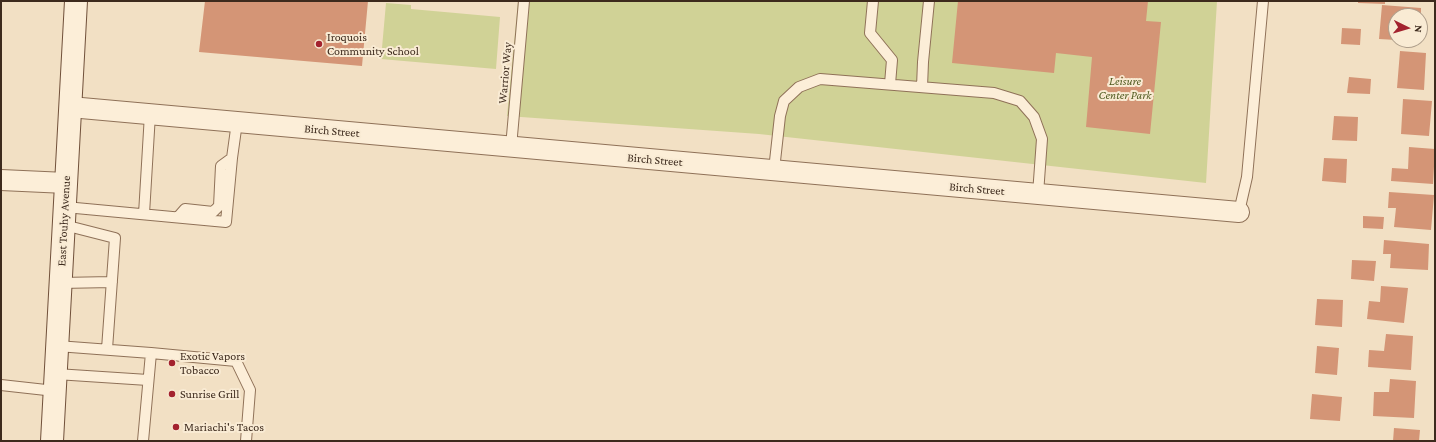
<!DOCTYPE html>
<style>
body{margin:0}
#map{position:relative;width:1436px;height:442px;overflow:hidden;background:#f2e0c4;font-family:"Crimson Pro",serif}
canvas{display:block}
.frame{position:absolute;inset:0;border:2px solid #3d2a1d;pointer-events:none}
.north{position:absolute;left:1388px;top:8px;width:40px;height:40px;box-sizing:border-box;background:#f9ebd4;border:1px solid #ae9e8b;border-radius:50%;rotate:95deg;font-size:11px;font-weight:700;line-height:16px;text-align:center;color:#3d2a1d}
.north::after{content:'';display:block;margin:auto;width:14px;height:18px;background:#a3222e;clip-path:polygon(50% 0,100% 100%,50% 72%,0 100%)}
</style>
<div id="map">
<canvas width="1436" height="442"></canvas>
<div class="frame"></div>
<div class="north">N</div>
</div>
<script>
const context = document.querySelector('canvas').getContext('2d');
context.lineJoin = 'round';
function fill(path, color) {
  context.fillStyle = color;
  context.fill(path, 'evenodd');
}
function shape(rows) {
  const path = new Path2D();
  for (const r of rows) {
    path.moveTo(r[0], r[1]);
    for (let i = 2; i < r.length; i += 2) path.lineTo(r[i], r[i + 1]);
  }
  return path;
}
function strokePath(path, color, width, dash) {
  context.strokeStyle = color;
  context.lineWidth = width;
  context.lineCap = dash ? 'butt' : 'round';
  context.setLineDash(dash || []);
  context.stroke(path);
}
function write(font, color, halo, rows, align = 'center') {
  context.font = font + ' "Crimson Pro",serif';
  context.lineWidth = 4;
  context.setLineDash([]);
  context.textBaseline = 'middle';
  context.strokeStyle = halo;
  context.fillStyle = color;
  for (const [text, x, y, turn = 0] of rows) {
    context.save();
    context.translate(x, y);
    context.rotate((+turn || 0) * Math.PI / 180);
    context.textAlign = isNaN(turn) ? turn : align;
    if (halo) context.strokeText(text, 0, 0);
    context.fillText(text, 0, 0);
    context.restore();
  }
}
fill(shape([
 [518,1,1217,1,1206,183,759,134,507,116],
 [386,3,411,5,411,9,500,17,496,69,381,59]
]), '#d0d296');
fill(shape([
 [205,1,368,1,362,66,199,52],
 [958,1,1148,1,1146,21,1161,22,1150,134,1086,127,1092,57,1056,53,1054,73,952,63],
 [1358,1,1385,1,1385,4,1358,3],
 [1382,5,1421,8,1421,16,1396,16,1396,40,1379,39],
 [1342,28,1361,29,1360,45,1341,44],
 [1400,51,1426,53,1424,90,1397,88],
 [1349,77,1371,79,1370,94,1347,93],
 [1403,99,1432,101,1429,136,1401,134],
 [1334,116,1358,117,1357,141,1332,140],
 [1409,147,1435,149,1433,184,1391,181,1392,168,1408,169],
 [1324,158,1347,159,1346,183,1322,181],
 [1389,192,1434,195,1431,230,1394,227,1396,208,1388,208],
 [1363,216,1384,217,1383,229,1363,228],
 [1384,240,1429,244,1428,270,1390,268,1391,254,1383,254],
 [1352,260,1376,261,1374,281,1351,279],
 [1381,286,1408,288,1404,323,1367,319,1369,301,1380,302],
 [1317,299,1343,300,1342,327,1315,325],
 [1386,334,1413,336,1411,370,1368,367,1369,350,1384,351],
 [1317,346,1339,348,1337,375,1315,373],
 [1390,379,1416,381,1414,418,1373,416,1374,392,1389,392],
 [1312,394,1342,397,1340,421,1310,419],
 [1394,428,1420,430,1419,441,1393,441]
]), '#d49576');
const lane = shape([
 [873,1,870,33,892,60,890,84],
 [922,87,923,62,929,1],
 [511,147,524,1],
 [774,170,780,116,784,101,799,87,820,79,994,93,1020,101,1034,117,1042,139,1038,194],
 [65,207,226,222,232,158,237,122],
 [1239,212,1247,177,1263,1],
 [144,214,150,114],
 [178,217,185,209,213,212,219,206,221,166,232,158],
 [64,225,115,238,107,349],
 [60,283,112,282],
 [57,346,151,353,143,441],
 [151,353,236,361,250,390,246,441],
 [56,374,148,380],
 [1,385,55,391]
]);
const street = shape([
 [70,107,1239,212],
 [1,180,66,183]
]);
const secondary = shape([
 [52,441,76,1]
]);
strokePath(lane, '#8f7158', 12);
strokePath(street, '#8f7158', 22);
strokePath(secondary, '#71513b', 24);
strokePath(lane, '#fceed8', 10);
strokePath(street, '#fceed8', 20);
strokePath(secondary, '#fceed8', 22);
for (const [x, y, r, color] of [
 [319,44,4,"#a3222e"],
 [172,363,4,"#a3222e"],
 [172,394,4,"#a3222e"],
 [176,427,4,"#a3222e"]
]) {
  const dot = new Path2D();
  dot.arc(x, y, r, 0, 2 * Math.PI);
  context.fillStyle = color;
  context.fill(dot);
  strokePath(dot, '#f9ebd4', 1.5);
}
write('12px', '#3d2a1d', '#f9ebd4', [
 ["Iroquois",327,37],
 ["Community School",327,51],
 ["Exotic Vapors",180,356],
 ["Tobacco",180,370],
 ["Sunrise Grill",180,394],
 ["Mariachi's Tacos",184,427]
], 'left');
write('12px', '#3d2a1d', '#f9ebd4', [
 ["Warrior Way",505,73,-85],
 ["Birch Street",332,131,5],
 ["Birch Street",655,160,5],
 ["Birch Street",977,189,5],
 ["East Touhy Avenue",64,221,-87]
]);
write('italic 12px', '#525c22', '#f9ebd4', [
 ["Leisure",1125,81],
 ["Center Park",1125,95]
]);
</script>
